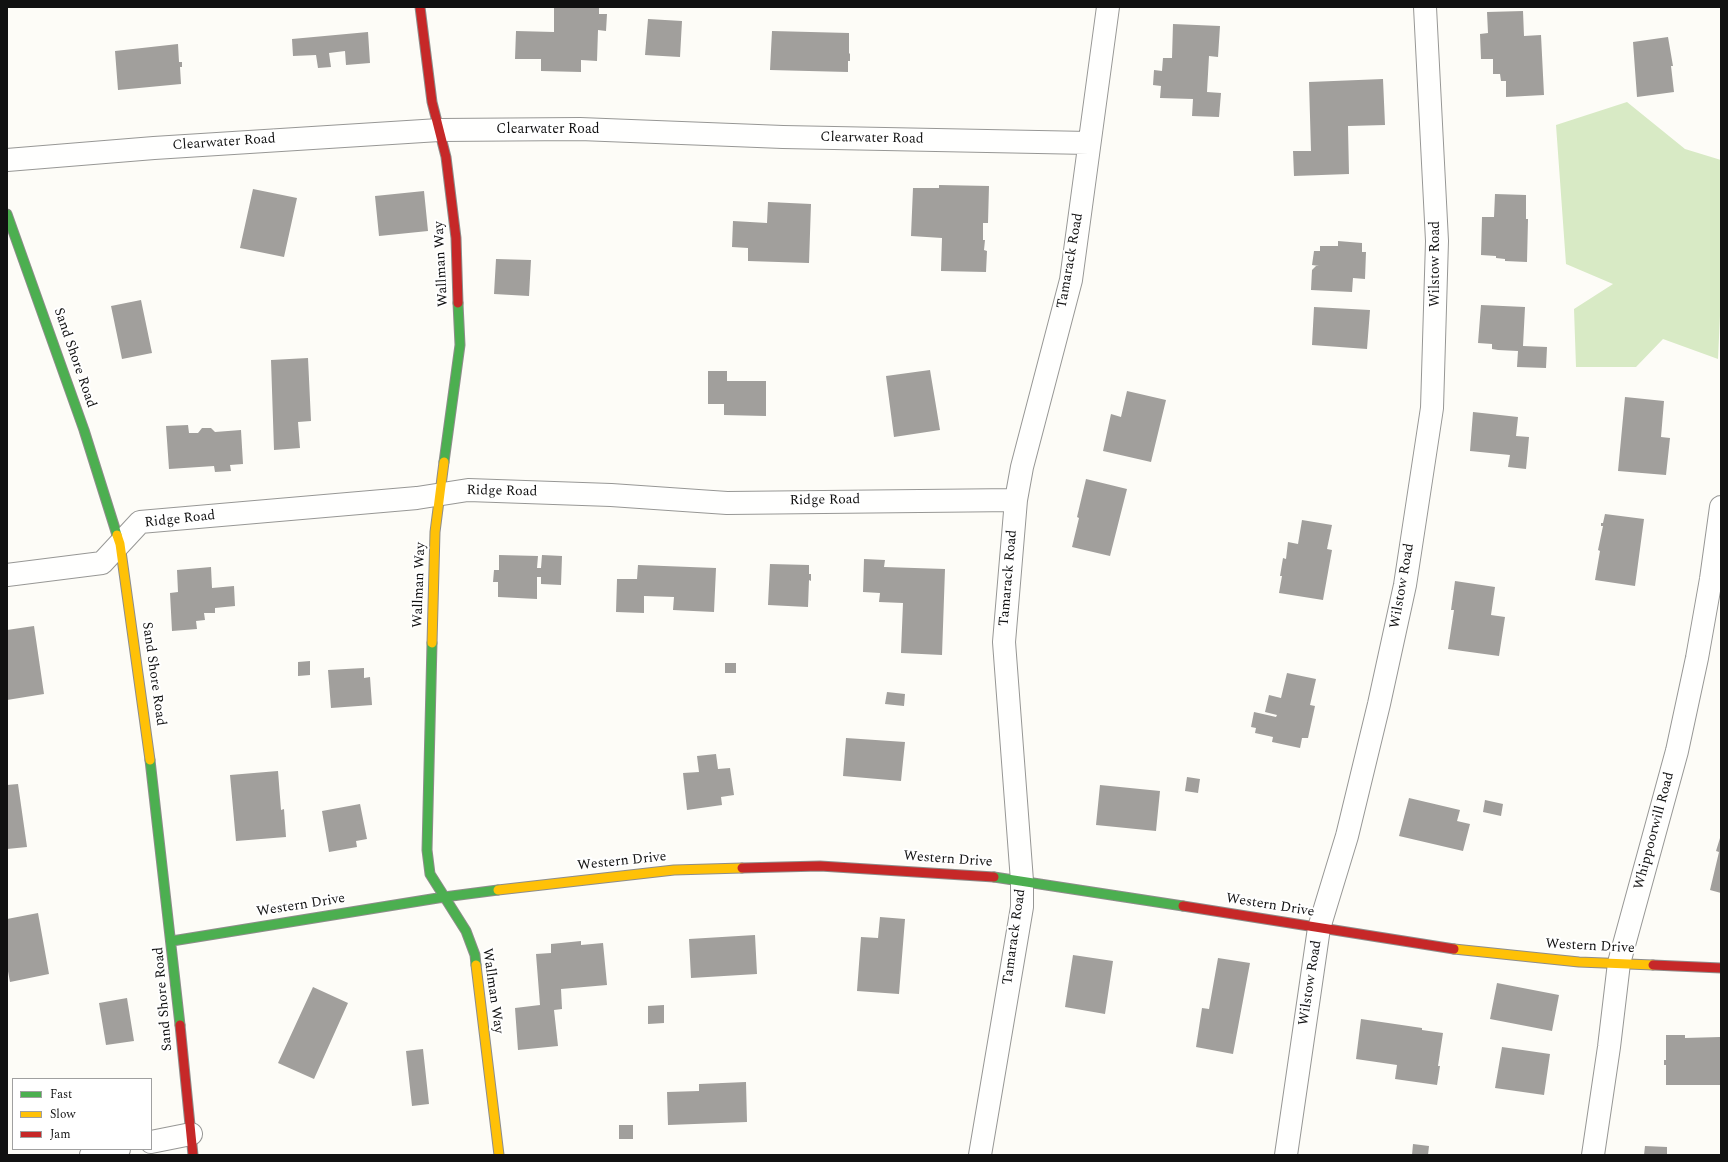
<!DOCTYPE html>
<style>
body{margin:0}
#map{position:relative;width:1728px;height:1162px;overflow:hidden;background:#fdfcf7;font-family:Spectral,serif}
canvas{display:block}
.frame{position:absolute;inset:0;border:8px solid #111;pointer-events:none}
.legend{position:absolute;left:12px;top:1078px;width:140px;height:72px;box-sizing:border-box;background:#fff;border:1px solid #a0a0a0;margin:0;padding:5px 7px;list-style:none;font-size:12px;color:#111}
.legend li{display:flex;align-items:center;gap:8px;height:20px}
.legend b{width:20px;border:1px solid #a0a0a0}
</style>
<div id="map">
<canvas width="1728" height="1162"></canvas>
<div class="frame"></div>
<ul class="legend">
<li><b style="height:5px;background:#4caf50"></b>Fast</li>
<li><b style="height:5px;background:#ffc107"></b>Slow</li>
<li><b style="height:5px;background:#c62828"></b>Jam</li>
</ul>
</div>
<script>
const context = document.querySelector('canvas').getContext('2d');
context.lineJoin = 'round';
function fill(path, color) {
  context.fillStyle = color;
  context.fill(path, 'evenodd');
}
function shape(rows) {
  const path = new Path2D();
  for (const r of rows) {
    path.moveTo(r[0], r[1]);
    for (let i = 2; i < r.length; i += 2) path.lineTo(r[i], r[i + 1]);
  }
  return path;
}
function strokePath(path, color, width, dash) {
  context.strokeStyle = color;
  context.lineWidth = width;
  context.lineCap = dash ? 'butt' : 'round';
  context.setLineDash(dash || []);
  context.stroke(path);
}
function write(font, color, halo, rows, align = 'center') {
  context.font = font + ' Spectral,serif';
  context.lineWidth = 4;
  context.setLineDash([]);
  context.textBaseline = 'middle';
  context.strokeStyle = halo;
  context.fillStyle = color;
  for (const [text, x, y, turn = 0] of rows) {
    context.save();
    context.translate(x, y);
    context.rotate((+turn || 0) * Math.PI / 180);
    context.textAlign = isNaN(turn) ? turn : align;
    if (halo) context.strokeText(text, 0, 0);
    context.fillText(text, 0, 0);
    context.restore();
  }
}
fill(shape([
 [1627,102,1685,149,1721,160,1721,294,1718,359,1663,339,1636,367,1576,367,1574,309,1613,284,1566,264,1556,125]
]), '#d8eac5');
fill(shape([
 [554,7,599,7,599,14,607,14,606,31,598,30,597,61,581,60,581,72,541,71,541,59,515,59,516,31,554,32],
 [1523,11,1524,36,1541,35,1544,95,1506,97,1506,81,1501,81,1500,74,1493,74,1493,59,1481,59,1480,34,1488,33,1487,12],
 [648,19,682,21,680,57,645,55],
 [1173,24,1220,26,1218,57,1209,56,1207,92,1221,93,1219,117,1192,116,1193,99,1160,98,1161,86,1153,85,1154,70,1162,71,1163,58,1172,58],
 [772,31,849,33,849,53,850,54,850,61,848,61,848,72,770,70],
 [368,32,370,63,346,65,345,51,329,53,331,67,318,68,316,55,293,56,292,39],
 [1668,37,1673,66,1671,66,1674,92,1637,97,1633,42],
 [178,44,179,62,182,62,182,67,180,67,181,84,118,90,115,51],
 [1383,79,1385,125,1348,126,1349,174,1294,176,1293,151,1311,151,1309,82],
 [939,185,989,186,988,223,983,223,983,240,985,240,984,250,987,251,986,272,941,271,942,238,911,236,913,188,939,188],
 [253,189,297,198,284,257,240,248],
 [424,191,428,231,379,236,375,196],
 [1495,194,1526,195,1526,219,1528,219,1527,262,1505,261,1505,259,1496,258,1496,256,1481,255,1482,217,1494,217],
 [768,202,811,204,809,263,748,261,748,248,732,247,733,221,767,223],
 [1338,241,1362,243,1362,252,1366,252,1365,279,1353,278,1352,292,1311,290,1312,270,1316,266,1319,266,1312,265,1314,251,1320,251,1320,246,1338,246],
 [496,259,531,260,529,296,494,294],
 [141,300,152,353,122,359,111,306],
 [1481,305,1525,307,1523,346,1547,347,1546,368,1517,367,1518,351,1498,350,1492,349,1492,344,1478,343],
 [1314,307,1370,310,1367,349,1312,345],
 [308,358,311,421,298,422,300,448,274,450,271,360],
 [930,370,940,430,894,437,886,376],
 [708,371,727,371,727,381,766,381,766,416,724,415,724,404,708,404],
 [1127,391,1166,400,1151,462,1103,451,1111,414,1121,417],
 [1625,397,1664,401,1661,437,1670,438,1666,475,1618,471],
 [1473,412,1518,417,1516,436,1529,437,1526,469,1508,467,1510,455,1470,451],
 [188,425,189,433,198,433,202,428,211,428,215,432,241,430,243,464,230,465,231,471,215,472,214,466,169,469,166,426],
 [1086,479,1127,489,1110,556,1072,547,1079,518,1077,517],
 [1605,514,1644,519,1635,586,1595,580,1600,551,1598,550,1603,526,1601,526,1601,523,1603,523],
 [1302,520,1332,525,1327,549,1332,550,1323,600,1279,593,1282,576,1280,576,1283,558,1286,559,1288,542,1298,544],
 [499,555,538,556,537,568,541,568,542,555,562,556,561,585,541,584,541,577,537,577,537,599,498,597,498,582,493,582,494,570,499,570],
 [864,559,885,560,884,567,945,569,942,655,901,653,903,603,879,602,880,593,863,592],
 [770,564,809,565,809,574,811,574,811,581,809,580,808,607,768,605],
 [638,565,716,568,714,612,673,610,674,597,644,596,644,613,616,612,617,579,637,579],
 [211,567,212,588,234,586,235,606,215,608,215,613,204,613,205,620,196,621,197,629,172,631,170,593,178,592,177,570],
 [1455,581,1495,587,1491,615,1505,617,1499,656,1448,649,1454,610,1451,610],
 [34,626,44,694,7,700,7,630],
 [310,661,310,675,298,676,298,662],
 [725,663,736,663,736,673,725,673],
 [364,668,364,678,370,677,372,705,331,708,328,670],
 [1287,673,1316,679,1310,705,1315,706,1308,738,1302,738,1300,748,1272,742,1273,737,1255,733,1256,728,1251,727,1254,712,1276,717,1277,715,1265,712,1269,695,1281,698],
 [887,692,905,694,904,706,885,704],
 [846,738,905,742,901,781,843,776],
 [716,754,718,769,730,768,734,795,721,797,722,805,687,810,683,773,699,772,697,756],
 [278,771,281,810,284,809,286,837,236,841,230,775],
 [1187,777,1200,779,1198,793,1185,791],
 [18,784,27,847,7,849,7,785],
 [1100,785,1160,791,1156,831,1096,825],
 [1409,798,1460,810,1457,821,1470,824,1463,851,1399,836],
 [1485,800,1503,804,1501,816,1483,812],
 [360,804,367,839,356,841,357,847,329,852,322,811],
 [1720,838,1721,838,1721,893,1710,890,1719,852,1716,851],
 [38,913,49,974,10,982,7,966,7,919],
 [880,917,905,919,899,994,857,991,861,937,878,938],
 [755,935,757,974,691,978,689,939],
 [581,941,581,945,603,943,607,985,561,989,562,1009,554,1010,558,1046,518,1050,515,1008,540,1005,536,954,551,953,551,944],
 [1073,955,1113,961,1105,1014,1065,1007],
 [1218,958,1250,963,1233,1054,1196,1047,1202,1008,1209,1009],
 [1497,983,1559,995,1552,1031,1490,1019],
 [313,987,348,1003,314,1079,278,1063],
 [127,998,134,1041,106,1045,99,1003],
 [664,1005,664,1023,648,1024,648,1006],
 [1361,1019,1422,1028,1422,1030,1443,1033,1438,1066,1440,1066,1437,1085,1395,1079,1397,1065,1356,1059],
 [1666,1035,1685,1035,1685,1038,1720,1037,1721,1085,1666,1085,1666,1065,1664,1065,1664,1060,1666,1060],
 [1502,1047,1550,1054,1544,1095,1495,1088],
 [423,1049,429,1104,412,1106,406,1051],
 [746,1082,747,1122,668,1125,667,1092,699,1091,699,1084],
 [619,1125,633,1125,633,1139,619,1139],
 [1413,1144,1429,1146,1428,1155,1412,1155],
 [1645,1146,1667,1147,1667,1155,1644,1155]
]), '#a19f9c');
const street = shape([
 [7,160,154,148,439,130,580,129,783,137,1089,143],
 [7,575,102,563,140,522,417,498,468,490,611,495,727,503,1016,500],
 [151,1142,191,1134],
 [91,1155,119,1149],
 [980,1155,1022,907,1022,881,1004,642,1016,500,1022,467,1071,280,1108,7],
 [1286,1155,1319,928,1347,836,1379,704,1405,585,1432,408,1437,241,1425,7],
 [1593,1155,1609,1047,1619,963,1677,751,1697,658,1711,579,1721,507]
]);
const fast = shape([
 [7,214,84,430,117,535],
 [444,462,460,345,458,303],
 [432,643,427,850,430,874,466,931,475,955,476,965],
 [150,760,180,1025],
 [994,877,1183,906],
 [172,941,444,897,498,890]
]);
const slow = shape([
 [117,535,120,544,150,760],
 [432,643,435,532,444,462],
 [498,890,674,870,742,868],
 [1454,949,1579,962,1653,965],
 [476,965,499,1155]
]);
const jam = shape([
 [420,7,432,102,446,157,456,238,458,303],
 [742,868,820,866,994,877],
 [1183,906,1454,949],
 [1653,965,1721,968],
 [180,1025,193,1155]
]);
strokePath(street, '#979795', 24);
strokePath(fast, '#8e8d8b', 11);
strokePath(slow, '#8e8d8b', 11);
strokePath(jam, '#8e8d8b', 11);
strokePath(street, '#fffffe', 22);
strokePath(fast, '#4caf50', 9);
strokePath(slow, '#ffc107', 9);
strokePath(jam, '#c62828', 9);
write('14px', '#111', '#fff', [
 ["Clearwater Road",548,130],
 ["Clearwater Road",872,139,1],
 ["Clearwater Road",224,143,-4],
 ["Tamarack Road",1071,261,-80],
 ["Wallman Way",442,264,-93],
 ["Wilstow Road",1436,264,-90],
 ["Sand Shore Road",74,358,71],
 ["Ridge Road",502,492,1],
 ["Ridge Road",825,501,-1],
 ["Ridge Road",180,520,-6],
 ["Tamarack Road",1009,578,-85],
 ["Wallman Way",420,585,-88],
 ["Wilstow Road",1403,586,-80],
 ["Sand Shore Road",153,674,82],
 ["Whippoorwill Road",1655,831,-75],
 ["Western Drive",948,860,4],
 ["Western Drive",622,862,-6],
 ["Western Drive",301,906,-9],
 ["Western Drive",1270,906,9],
 ["Tamarack Road",1015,937,-82],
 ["Western Drive",1590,947,3],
 ["Wilstow Road",1311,983,-81],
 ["Wallman Way",492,991,82],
 ["Sand Shore Road",164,999,-95]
]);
</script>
